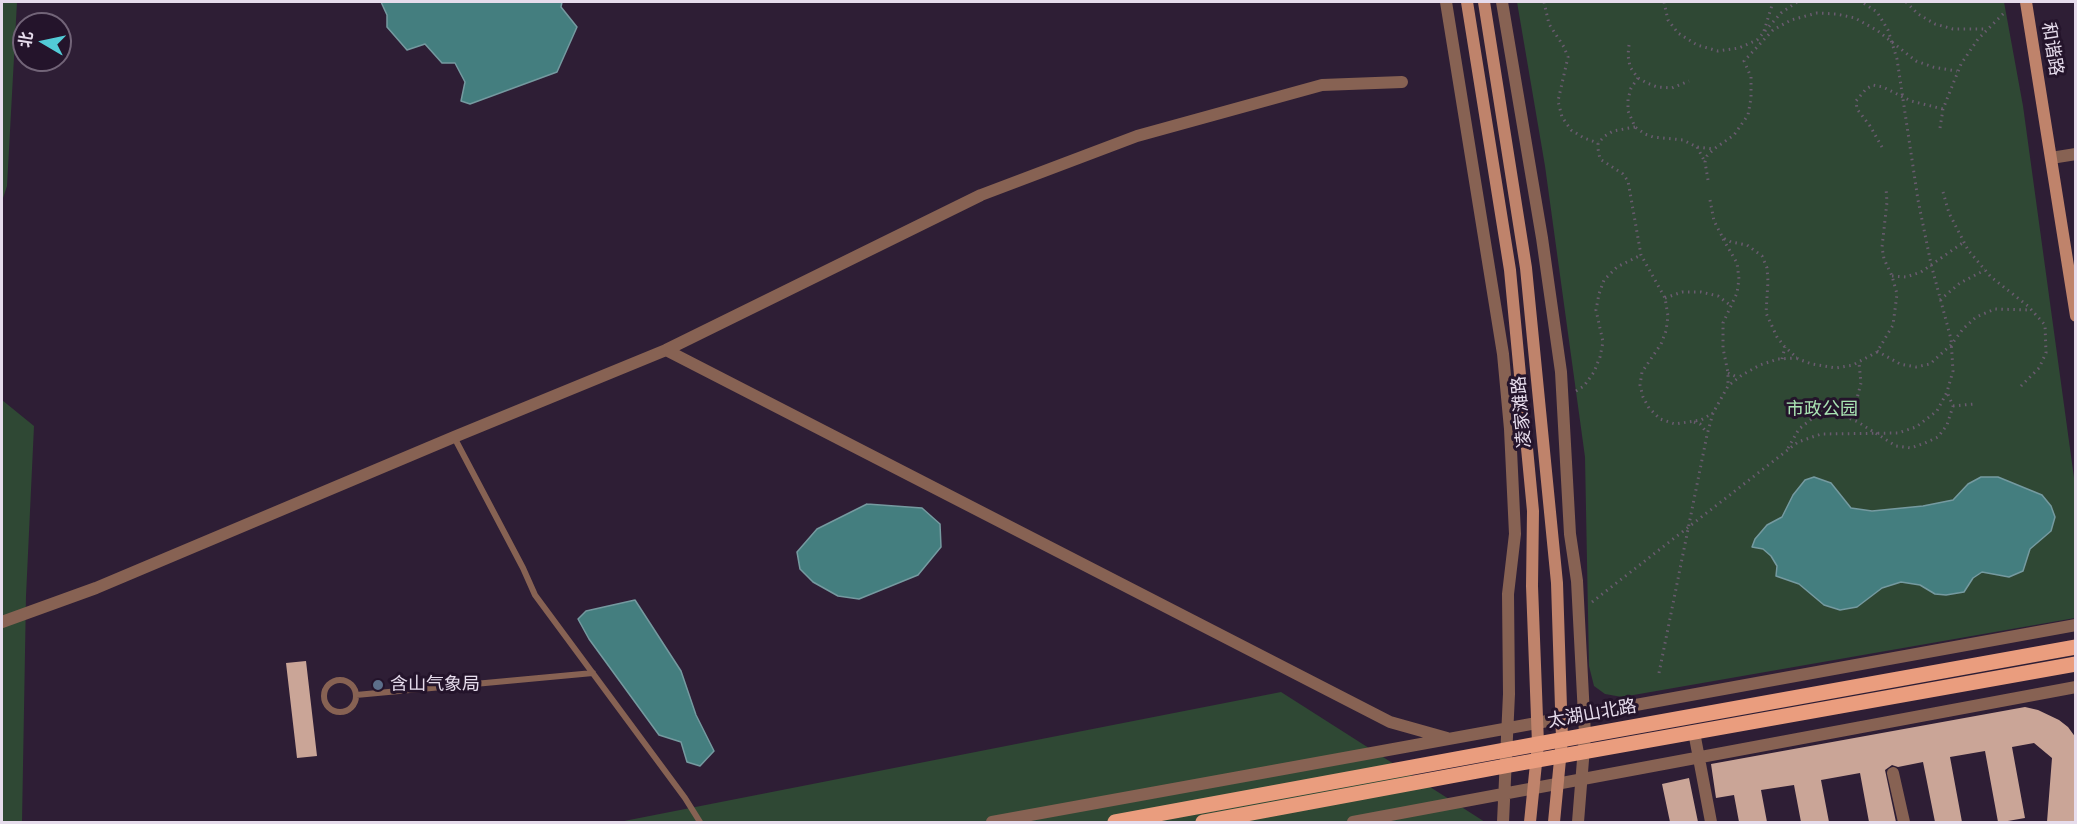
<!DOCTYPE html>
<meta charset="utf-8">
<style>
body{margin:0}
#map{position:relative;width:2077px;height:824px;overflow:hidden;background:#2e1e35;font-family:Figtree,"Noto Sans SC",sans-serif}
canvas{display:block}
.frame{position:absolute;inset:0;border:3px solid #e6dcec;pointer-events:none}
.north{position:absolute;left:12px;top:12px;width:60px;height:60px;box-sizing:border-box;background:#24142b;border:2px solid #726478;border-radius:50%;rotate:279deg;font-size:16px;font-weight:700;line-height:24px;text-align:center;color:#e6dcec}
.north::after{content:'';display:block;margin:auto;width:21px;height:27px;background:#52cbd7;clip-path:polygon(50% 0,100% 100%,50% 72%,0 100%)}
</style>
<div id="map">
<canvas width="2077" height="824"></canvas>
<div class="frame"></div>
<div class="north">北</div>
</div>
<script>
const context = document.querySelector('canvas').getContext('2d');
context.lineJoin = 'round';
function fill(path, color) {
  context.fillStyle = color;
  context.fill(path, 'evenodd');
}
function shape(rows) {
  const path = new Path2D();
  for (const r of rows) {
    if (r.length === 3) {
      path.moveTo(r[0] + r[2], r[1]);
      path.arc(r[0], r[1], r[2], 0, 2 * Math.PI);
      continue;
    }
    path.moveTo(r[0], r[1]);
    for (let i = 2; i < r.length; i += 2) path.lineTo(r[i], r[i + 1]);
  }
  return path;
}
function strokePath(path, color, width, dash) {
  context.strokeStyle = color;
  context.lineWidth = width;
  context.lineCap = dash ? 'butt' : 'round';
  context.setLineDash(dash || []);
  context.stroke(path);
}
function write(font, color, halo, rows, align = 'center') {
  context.font = font + ' Figtree,"Noto Sans SC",sans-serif';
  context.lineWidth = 6;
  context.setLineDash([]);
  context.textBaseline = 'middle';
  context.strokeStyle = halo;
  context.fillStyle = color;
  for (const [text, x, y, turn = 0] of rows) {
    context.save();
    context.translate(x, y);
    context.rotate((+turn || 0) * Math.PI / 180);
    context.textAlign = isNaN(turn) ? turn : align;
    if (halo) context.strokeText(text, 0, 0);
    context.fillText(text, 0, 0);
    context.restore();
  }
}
fill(shape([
 [2,2,17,2,7,186,2,201],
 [1517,2,2004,2,2023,106,2075,485,2075,618,1622,697,1605,694,1594,686,1589,666,1585,457,1545,166],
 [2,400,34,426,26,596,22,822,2,822],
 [1281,692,1485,822,619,822]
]), '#2f4834');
const water = shape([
 [381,2,562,2,561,7,577,27,557,72,470,104,461,101,465,82,455,63,442,63,425,44,407,50,387,27,387,15,381,2],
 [1814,477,1831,483,1851,508,1872,511,1923,506,1953,500,1968,484,1981,477,1998,477,2042,495,2051,506,2055,517,2051,531,2030,549,2023,571,2009,577,1982,572,1973,578,1964,592,1946,595,1935,594,1920,585,1901,582,1882,588,1857,607,1840,610,1824,605,1799,584,1776,576,1777,566,1771,556,1763,549,1752,547,1755,539,1767,525,1782,517,1793,495,1805,480,1814,477],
 [867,504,922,508,940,524,941,547,918,575,859,599,838,596,813,582,800,569,797,552,817,529,867,504],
 [635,600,681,671,696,715,714,751,700,766,687,762,681,742,659,735,589,639,578,619,586,611,635,600]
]);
fill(water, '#447e7f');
strokePath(water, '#759aa0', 1.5);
fill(shape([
 [306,661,317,756,297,758,286,663],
 [2025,707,2038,710,2059,720,2068,727,2076,738,2076,822,2047,822,2052,758,2034,743,2012,747,2025,818,2002,822,1998,822,1985,751,1950,757,1962,822,1935,822,1923,762,1898,767,1892,765,1885,770,1896,822,1869,822,1860,773,1821,780,1829,822,1801,822,1794,785,1761,790,1767,822,1739,822,1734,795,1716,798,1711,764],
 [1689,778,1698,822,1670,822,1662,784]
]), '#caa597');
strokePath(shape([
 [1544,2,1549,24,1564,47,1568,57,1558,101,1562,117,1571,130,1584,138,1598,143],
 [1664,2,1668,20,1678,33,1697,45,1718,51,1739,48,1757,40,1781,13,1797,2],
 [1906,2,1918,14,1935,24,1953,29,1986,29],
 [1764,31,1773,2],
 [1629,45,1628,55,1630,67,1638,78,1647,83,1657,87,1672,88,1689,81],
 [1638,78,1631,88,1628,99,1628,111,1635,127,1645,134,1653,137,1683,140,1697,147,1713,149],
 [1635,127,1613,131,1605,136,1598,143,1598,149,1600,159,1623,174,1628,181,1641,255,1665,298,1668,316,1666,331,1661,344,1642,372,1640,385,1643,397,1649,408,1660,419,1675,424,1701,420,1713,413],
 [1940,128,1943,109,1961,64,1978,39,2005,12],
 [1697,147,1705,162],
 [1882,147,1870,126,1857,109,1856,101,1866,89,1873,85,1883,87,1911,101,1943,109],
 [1708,180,1705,162,1707,156,1714,149,1734,135,1748,115,1751,98,1751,77,1744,61,1773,30,1791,20,1817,13,1836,14,1855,18,1878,31,1916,61,1933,67,1957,71],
 [1943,192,1949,213,1968,250,1991,277,2028,306,2045,325,2046,353,2039,368,2020,387],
 [1710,200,1714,221,1723,238,1731,242,1747,245,1762,256,1767,268,1768,281,1766,313,1777,337,1784,346,1798,359,1812,364,1836,368,1853,365,1877,352,1893,325,1897,294,1892,276,1884,259,1882,247,1887,202,1886,188],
 [1723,239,1737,263,1739,279,1737,293,1723,323,1723,348,1728,373,1728,386],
 [1892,276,1906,277,1921,272,1964,242],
 [1665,298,1682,292,1701,292,1718,296,1730,305],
 [1940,300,1960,283,1985,270],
 [1877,351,1900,364,1916,367,1930,364,1951,345,1963,329,1976,317,1995,309,2030,310],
 [1782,359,1785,347],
 [1728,373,1739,378],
 [1576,391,1584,386,1594,372,1600,357,1603,342,1596,310,1599,294,1604,280,1617,267,1641,255],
 [1953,406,1974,404],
 [1848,418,1856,402,1861,383,1859,363],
 [1694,422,1700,424,1707,433],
 [1788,448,1799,429,1814,417,1830,414,1844,416,1858,422,1896,446,1911,448,1925,443,1938,437,1947,425,1953,406,1947,392],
 [1592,602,1798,442,1821,434,1898,433,1916,427,1937,411,1947,392,1953,371,1951,339,1931,264,1918,200,1897,59,1888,30,1877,12,1862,2],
 [1659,673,1707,435,1713,413,1728,386,1742,375,1760,365,1778,359,1797,358]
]), '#695b6f', 3, [1.5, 4.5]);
strokePath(shape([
 [454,437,523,568,535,595,685,798,700,822],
 [340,696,16],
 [356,695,593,673]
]), '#876253', 6);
strokePath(shape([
 [1446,2,1503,354,1510,429,1515,534,1508,594,1509,694,1503,822],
 [1502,2,1542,238,1561,372,1570,534,1577,581,1585,735,1578,822],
 [2051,158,2076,154],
 [666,350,1390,722,1447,738],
 [2,622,96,588,454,437,666,350,981,195,1137,136,1322,85,1402,82],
 [1694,732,1711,822],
 [1893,773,1904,822],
 [992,822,2076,625],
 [1353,822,2076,687]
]), '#876253', 12);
strokePath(shape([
 [1467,2,1510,270,1533,511,1532,586,1538,744,1530,822],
 [1484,2,1526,268,1557,583,1562,739,1554,822],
 [2026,2,2076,316]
]), '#bf836b', 12);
strokePath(shape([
 [1115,822,1538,744,2076,647],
 [1203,822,1505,766,2076,664]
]), '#ea9d7e', 15);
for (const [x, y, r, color] of [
 [378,685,6,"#5c6f8a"]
]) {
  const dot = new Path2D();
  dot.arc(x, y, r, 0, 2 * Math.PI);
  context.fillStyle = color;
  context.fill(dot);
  strokePath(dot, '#24142b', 2);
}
write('18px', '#e6dcec', '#24142b', [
 ["和谐路",2052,49,81],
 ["凌家滩路",1522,412,-95],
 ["太湖山北路",1592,714,-10]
]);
write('18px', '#a9e4b3', '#24142b', [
 ["市政公园",1822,410]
]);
write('18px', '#e6dcec', '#24142b', [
 ["含山气象局",390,685]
], 'left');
</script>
